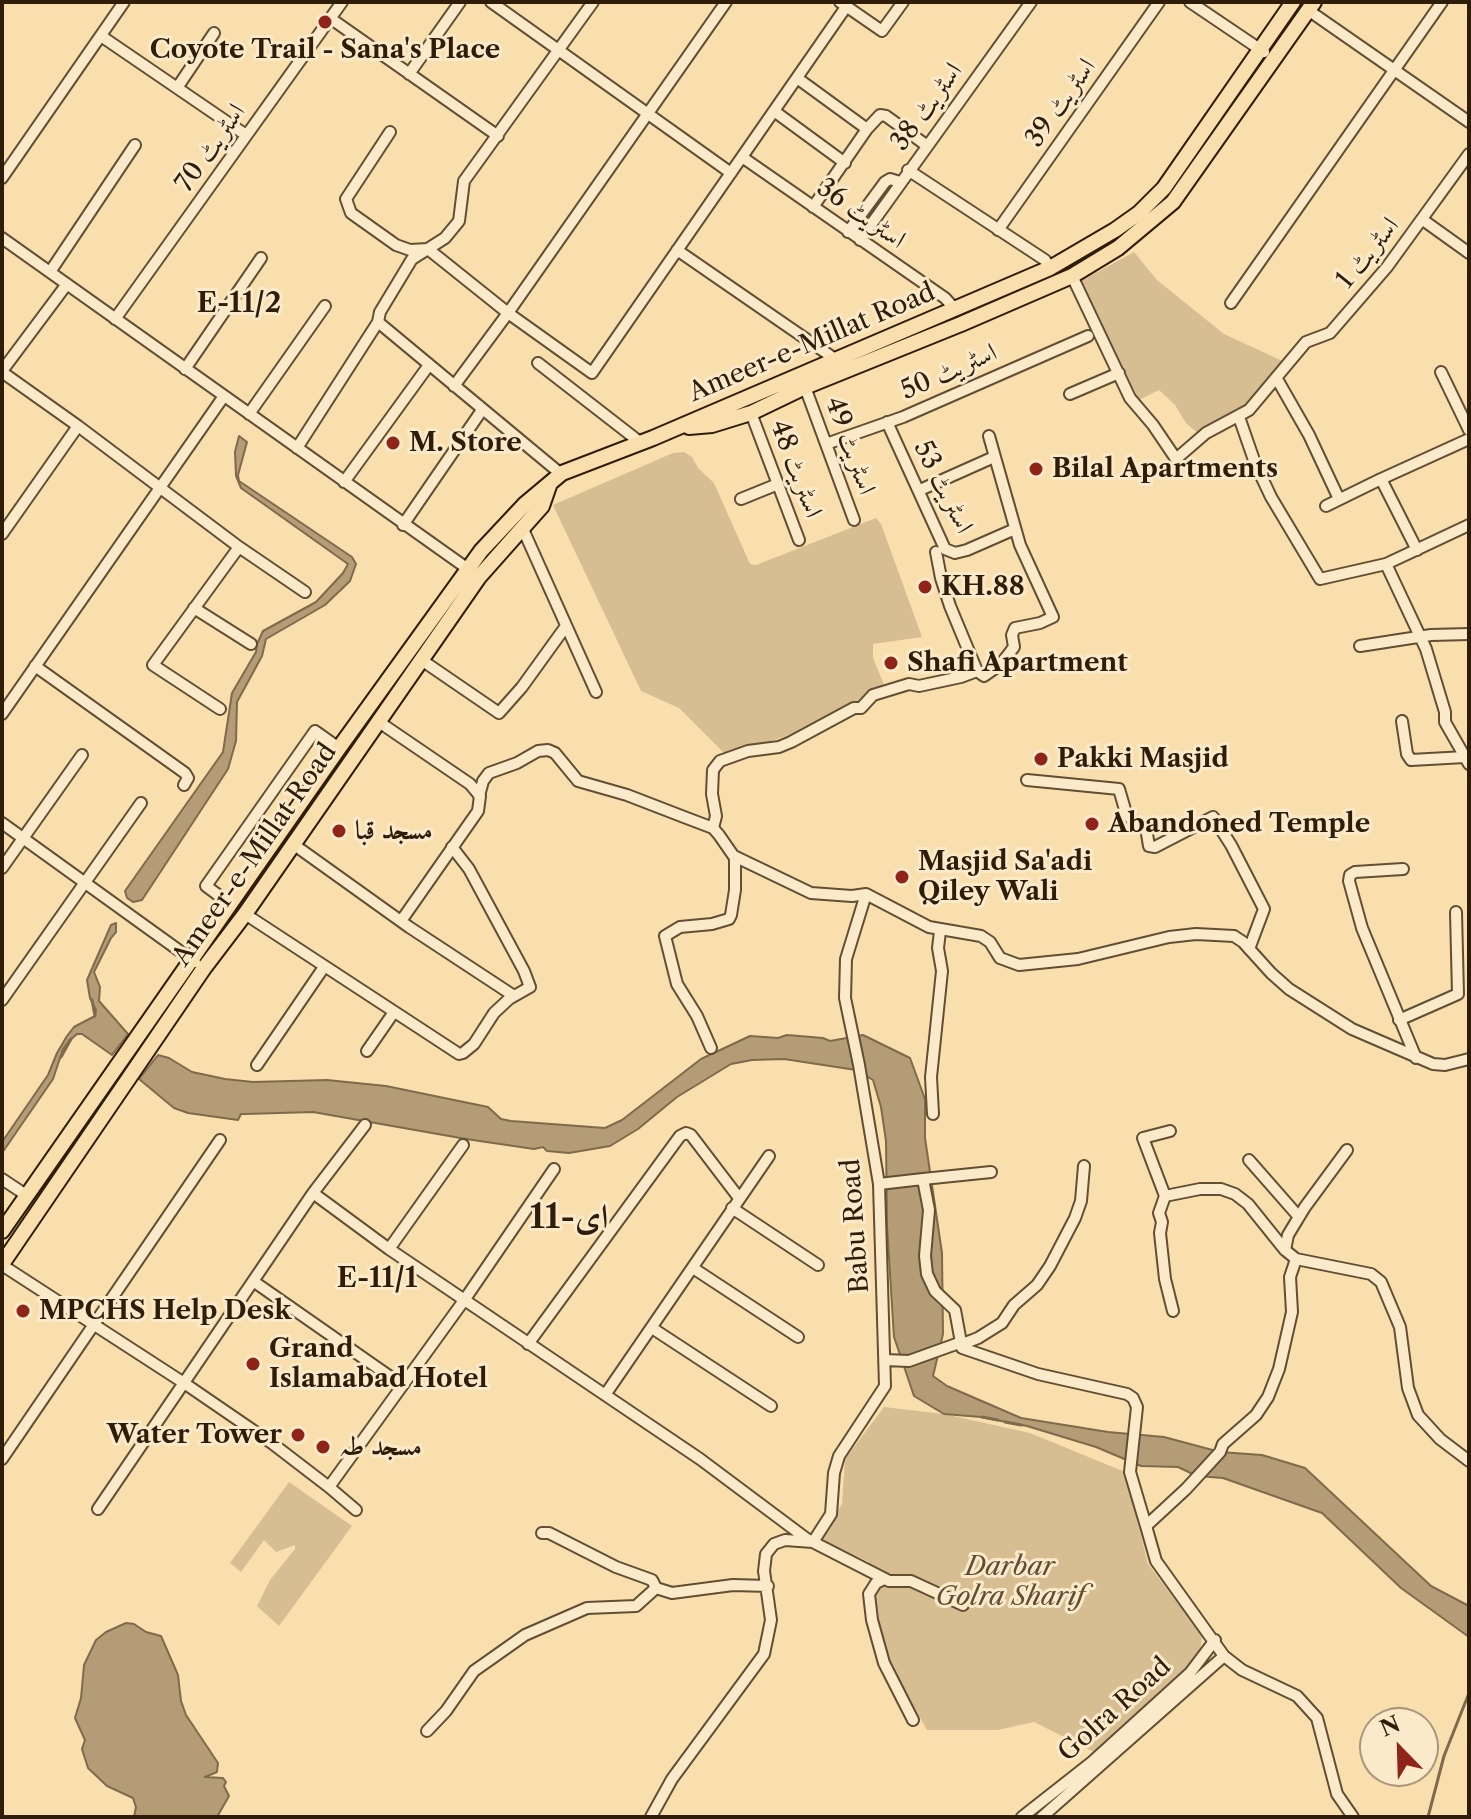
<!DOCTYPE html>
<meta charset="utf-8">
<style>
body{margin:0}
#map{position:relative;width:1471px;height:1819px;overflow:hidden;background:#f9dfae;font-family:"Libre Caslon Text",serif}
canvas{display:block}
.frame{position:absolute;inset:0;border:4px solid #2f1d0a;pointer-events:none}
.north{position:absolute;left:1359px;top:1707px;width:80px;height:80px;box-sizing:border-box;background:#fbeaca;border:2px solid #a9987d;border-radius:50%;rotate:337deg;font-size:22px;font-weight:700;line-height:32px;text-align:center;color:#2f1d0a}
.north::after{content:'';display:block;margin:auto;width:28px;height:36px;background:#8f2418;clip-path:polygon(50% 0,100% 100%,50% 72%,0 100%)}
</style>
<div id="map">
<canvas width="1471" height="1819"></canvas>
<div class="frame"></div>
<div class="north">N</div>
</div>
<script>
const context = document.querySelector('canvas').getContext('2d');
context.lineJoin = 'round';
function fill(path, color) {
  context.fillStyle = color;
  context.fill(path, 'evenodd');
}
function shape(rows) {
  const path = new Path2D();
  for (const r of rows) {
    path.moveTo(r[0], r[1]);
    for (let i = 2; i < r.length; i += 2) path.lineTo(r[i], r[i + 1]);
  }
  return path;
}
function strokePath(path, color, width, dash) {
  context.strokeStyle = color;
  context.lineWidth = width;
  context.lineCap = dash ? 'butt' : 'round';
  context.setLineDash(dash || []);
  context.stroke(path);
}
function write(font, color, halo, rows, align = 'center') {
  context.font = font + ' "Libre Caslon Text",Amiri,serif';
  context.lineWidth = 6;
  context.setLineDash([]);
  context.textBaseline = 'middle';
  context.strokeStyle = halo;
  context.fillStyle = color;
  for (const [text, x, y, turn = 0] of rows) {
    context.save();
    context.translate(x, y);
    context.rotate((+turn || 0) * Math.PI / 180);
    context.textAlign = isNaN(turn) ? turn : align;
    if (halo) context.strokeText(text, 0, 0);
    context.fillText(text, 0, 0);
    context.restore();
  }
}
fill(shape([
 [1134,252,1157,280,1224,334,1289,364,1227,421,1199,434,1186,423,1175,405,1159,390,1139,400,1081,281],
 [684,452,692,457,698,468,714,483,750,564,756,565,876,518,881,524,922,637,873,644,873,658,885,687,799,732,726,755,679,708,641,691,553,505,673,453],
 [884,1407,944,1414,1030,1433,1125,1472,1148,1564,1202,1635,1200,1655,1175,1686,1121,1726,1098,1754,1034,1722,998,1730,927,1730,881,1648,870,1588,869,1562,820,1539,842,1504,845,1459],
 [289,1482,352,1526,279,1626,257,1606,270,1580,295,1549,295,1545,276,1552,264,1540,241,1572,230,1563]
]), '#d7be92');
const water = shape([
 [239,436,247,442,238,475,239,481,352,557,356,564,350,581,325,605,266,639,262,656,237,702,236,741,228,769,142,900,133,902,127,898,125,891,223,752,232,693,256,652,257,644,263,631,316,602,343,573,348,564,241,488,236,476,235,452,239,436],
 [116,923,116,932,111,938,94,972,100,987,99,1001,128,1034,112,1055,82,1034,77,1034,69,1041,63,1049,53,1079,2,1153,2,1142,48,1075,57,1053,67,1036,74,1027,95,1016,96,1010,90,998,87,980,111,925,116,923],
 [787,1035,823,1038,830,1041,863,1035,910,1058,925,1099,925,1138,942,1253,943,1334,933,1376,947,1386,1021,1418,1108,1432,1164,1437,1220,1452,1262,1455,1305,1468,1431,1586,1469,1606,1469,1637,1401,1588,1322,1513,1223,1478,1197,1476,1178,1467,1141,1466,1096,1447,1027,1426,981,1417,944,1414,914,1396,894,1337,887,1226,886,1141,881,1107,873,1080,856,1070,784,1059,752,1060,731,1064,677,1097,638,1129,610,1146,569,1153,547,1151,543,1147,534,1149,466,1139,313,1112,245,1114,241,1114,238,1120,188,1113,174,1108,139,1079,158,1055,169,1058,192,1072,225,1079,253,1082,327,1080,386,1086,488,1107,501,1119,511,1121,605,1128,622,1120,701,1059,750,1036,778,1038,787,1035],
 [126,1623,134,1624,146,1632,161,1636,178,1675,181,1701,186,1715,218,1763,217,1772,205,1777,223,1778,226,1782,224,1786,229,1796,217,1817,134,1817,136,1807,133,1798,107,1786,88,1768,82,1749,85,1740,75,1718,81,1698,84,1665,96,1640,106,1632,126,1623]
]);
fill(water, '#b49d76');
strokePath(water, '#7f6a4b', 2);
strokePath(shape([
 [92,1000,95,1016],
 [61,1057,71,1039],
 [982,1417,998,1420],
 [1005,1422,1021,1425],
 [1428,1817,1444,1756,1469,1693]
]), '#7f6a4b', 3);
const minor = shape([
 [491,2,731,173],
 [840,2,882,31,903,2],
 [1190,2,1264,52],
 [1308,10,1469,122],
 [330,18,498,136],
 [101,36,246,135],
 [409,74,460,2],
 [797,78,867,129],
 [177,88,214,33],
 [774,111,845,163],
 [390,132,346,199,351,213,396,245,410,250,428,249,508,313,592,373,846,7],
 [742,157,945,298,954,308],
 [908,170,1045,260,1050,268],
 [2,178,124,2],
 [813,207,867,129,880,115,886,116,926,145],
 [1423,220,1469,253],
 [998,230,1159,2],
 [848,232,885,182,890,179,900,182],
 [2,238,468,569],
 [860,240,1031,2],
 [677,250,835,359],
 [50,272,135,145],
 [1072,276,1130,398,1153,425,1176,459,1206,433,1249,410,1306,342,1330,333,1387,267,1469,154],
 [1231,303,1442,2],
 [115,319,342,2],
 [378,322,561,474],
 [538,363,641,443],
 [185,369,261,258],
 [2,371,67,284],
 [2,372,78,426,239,547,305,592],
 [1441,372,1469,430],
 [1277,379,1309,435,1339,499],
 [454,386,508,313,726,2],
 [805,387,854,520],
 [1070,394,1119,373],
 [751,413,799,540],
 [249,414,325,306],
 [1239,417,1255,463,1271,497,1320,579,1386,564,1469,525],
 [887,422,945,549,955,553,967,550,1015,529],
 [826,444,903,417,1088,336],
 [297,448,378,322,380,312,412,259,445,238,459,221,464,181,593,2],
 [344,482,429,365],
 [920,490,994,457],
 [741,499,778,484],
 [1326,506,1381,479],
 [403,525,482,410],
 [522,527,596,692],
 [2,534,78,426],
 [1417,550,1381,479,1469,439],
 [936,552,941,578,950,606,977,671],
 [1386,564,1426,649,1445,712,1445,722,1469,764],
 [194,608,251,644],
 [1360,646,1431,635,1469,634],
 [423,661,499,713,522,687,566,626],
 [35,666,185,773,188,778,184,785],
 [220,709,153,665,239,547],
 [2,714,224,396],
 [1402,721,1407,754,1411,760,1465,757],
 [379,722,470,784,480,796,478,811,401,921],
 [1027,780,1119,789,1126,813,1131,819,1146,828,1149,846,1155,847,1213,817,1231,845,1264,909,1249,949],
 [479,796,483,781,489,773,517,763,538,751,548,750,555,753,578,781,627,795,684,817,713,828,719,835,735,858,735,890,731,915,729,919,712,924,680,927,665,936,677,984,697,1016,711,1048],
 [2,823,195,962],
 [713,828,716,816,712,794,713,770,720,761,748,751,779,747,791,742,854,708,861,708,873,695,909,684,919,686,961,677,977,671,984,676,1001,664,1014,647,1012,635,1015,628,1040,623,1053,617,1020,545,989,436],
 [293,844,409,927,514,996],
 [734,856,811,893,852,896,866,894,929,927,981,936,990,942,1000,958,1019,965,1078,959,1169,937,1196,934,1234,936,1243,942,1271,973,1289,989,1352,1029,1433,1064,1445,1065,1469,1059],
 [2,868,82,755],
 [1403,869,1355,872,1350,875,1349,881,1362,928,1416,1058],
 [229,903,206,886,315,731,339,748],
 [245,914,459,1054,463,1053,474,1044,494,1013,509,999,530,987,524,971,469,869,452,847],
 [2,1000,141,803],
 [1399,1020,1458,994,1456,912],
 [367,1051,394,1012],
 [257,1065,324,967],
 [933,1114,931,1077,942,971,938,948,940,931],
 [1249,1160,1299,1217],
 [2,1179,26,1195],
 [923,1179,991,1172],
 [879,1184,923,1179,929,1210,925,1256,927,1274,935,1291,955,1310,962,1348,1038,1374,1127,1394,1133,1398,1137,1407,1130,1472,1146,1526],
 [313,1193,389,1249,700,1459,807,1539,889,1581,911,1581,963,1605],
 [1165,1196,1143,1138,1170,1131],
 [732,1208,818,1265],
 [389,1249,463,1145],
 [1285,1250,1288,1235,1305,1207,1347,1150],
 [1296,1259,1290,1277,1292,1312,1279,1369,1268,1397,1256,1415,1223,1444,1220,1452,1186,1489,1146,1526,1156,1561,1224,1656,1242,1670,1297,1696,1317,1718,1337,1794,1353,1817],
 [2,1265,184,1383,273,1444,329,1487,465,1299,554,1169],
 [693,1268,798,1337],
 [253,1281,402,1385],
 [1173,1311,1165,1279,1160,1233,1162,1222,1159,1213,1165,1196,1200,1189,1221,1189,1235,1194,1248,1204,1285,1250,1296,1259,1371,1274,1381,1282,1400,1327,1408,1388,1418,1415,1440,1439,1469,1461],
 [652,1328,771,1406],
 [528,1344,680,1136,686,1133,691,1135,739,1198],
 [960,1345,978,1338,1002,1323,1014,1305,1037,1285,1050,1266,1075,1218,1081,1201,1084,1166],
 [885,1360,909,1361,959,1343],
 [605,1395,769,1156],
 [2,1459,220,1140],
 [329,1487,356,1510],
 [98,1509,313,1193,365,1125],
 [542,1533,549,1533,616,1567,652,1580,656,1588,672,1593,733,1585,768,1586],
 [884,1579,876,1583,869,1594,872,1620,884,1663,913,1720],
 [427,1731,446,1711,474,1671,525,1635,587,1608,636,1606,656,1588],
 [651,1817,672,1779,764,1654,771,1620,764,1571,766,1554,774,1544,785,1540,813,1542,831,1514,834,1473,839,1456,885,1386,879,1184,859,1065,845,998,846,959,866,894],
 [1022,1817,1092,1762,1190,1673,1215,1640],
 [1042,1817,1224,1656]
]);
const major = shape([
 [689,427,712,425,751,413,805,387,961,324,1072,276,1118,248,1173,202,1314,2],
 [2,1231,339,748,481,551,525,504,562,473,653,438,1050,268,1115,230,1139,213,1164,188,1293,2],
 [2,1264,204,968,245,914,479,577,542,506,550,483]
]);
strokePath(minor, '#624e33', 14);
strokePath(major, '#2f1d0a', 18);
strokePath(minor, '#fbeaca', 10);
strokePath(major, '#f9dfae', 14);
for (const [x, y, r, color] of [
 [325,22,8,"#8f2418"],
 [393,443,8,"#8f2418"],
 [1036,469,8,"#8f2418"],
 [925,587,8,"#8f2418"],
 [891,663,8,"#8f2418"],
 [1041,759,8,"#8f2418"],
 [1092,824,8,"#8f2418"],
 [339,831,8,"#8f2418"],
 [902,877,8,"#8f2418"],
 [23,1311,8,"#8f2418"],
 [253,1364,8,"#8f2418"],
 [298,1435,8,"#8f2418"],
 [323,1447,8,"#8f2418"]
]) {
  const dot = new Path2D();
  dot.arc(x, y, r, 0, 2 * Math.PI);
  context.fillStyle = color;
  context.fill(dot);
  strokePath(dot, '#fbeaca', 3);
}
write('bold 26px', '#2f1d0a', '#fbeaca', [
 ["Coyote Trail - Sana's Place",325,50,"center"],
 ["M. Store",409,443],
 ["Bilal Apartments",1052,469],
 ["KH.88",941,587],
 ["Shafi Apartment",907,663],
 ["Pakki Masjid",1057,759],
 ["Abandoned Temple",1108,824],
 ["مسجد قبا",355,831],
 ["Masjid Sa'adi",918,862],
 ["Qiley Wali",918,892],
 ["MPCHS Help Desk",39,1311],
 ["Grand",269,1349],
 ["Islamabad Hotel",269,1379],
 ["Water Tower",282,1435,"right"],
 ["مسجد طہ",339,1447]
], 'left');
write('26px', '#2f1d0a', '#fbeaca', [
 ["اسٹریٹ 39",1061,103,-55],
 ["اسٹریٹ 38",927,107,-54],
 ["اسٹریٹ 70",211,148,-55],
 ["اسٹریٹ 36",861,214,35],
 ["اسٹریٹ 1",1368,253,-51],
 ["Ameer-e-Millat Road",812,343,-23],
 ["اسٹریٹ 50",949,372,-24],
 ["اسٹریٹ 49",850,446,70],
 ["اسٹریٹ 48",796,469,69],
 ["اسٹریٹ 53",943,487,63],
 ["Ameer-e-Millat Road",255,855,-55],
 ["Babu Road",856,1226,-94],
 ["Golra Road",1115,1710,-42]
]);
write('italic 26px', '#614d33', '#fbeaca', [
 ["Darbar",1010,1567],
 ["Golra Sharif",1010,1597]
]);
write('bold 28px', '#2f1d0a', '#fbeaca', [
 ["E-11/2",239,304],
 ["E-11/1",377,1279]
]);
write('bold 34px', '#2f1d0a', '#fbeaca', [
 ["ای-11",569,1218]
]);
</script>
